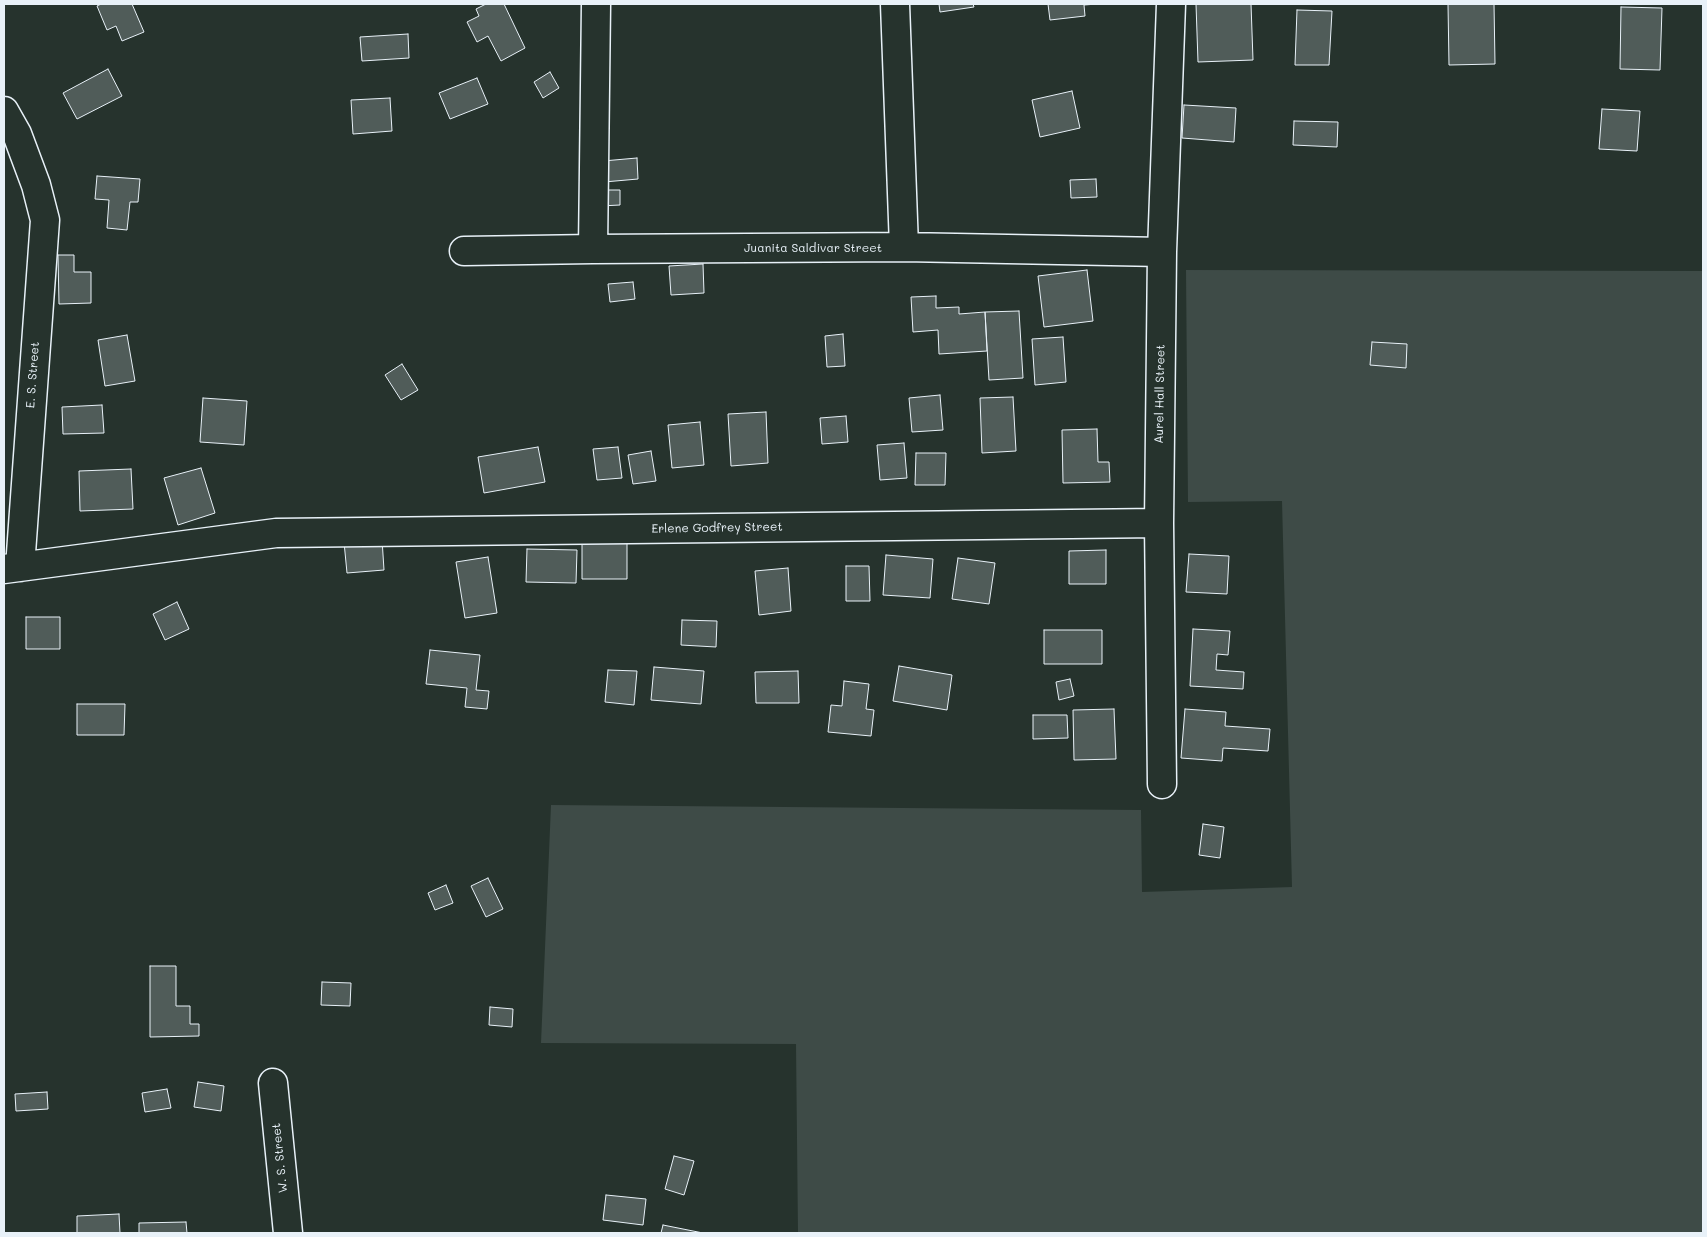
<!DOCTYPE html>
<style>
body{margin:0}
#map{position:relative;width:1707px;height:1237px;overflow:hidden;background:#26332d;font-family:Mali,sans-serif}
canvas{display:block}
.frame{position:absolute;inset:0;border:5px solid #e8f1f8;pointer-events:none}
</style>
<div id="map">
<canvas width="1707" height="1237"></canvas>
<div class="frame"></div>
</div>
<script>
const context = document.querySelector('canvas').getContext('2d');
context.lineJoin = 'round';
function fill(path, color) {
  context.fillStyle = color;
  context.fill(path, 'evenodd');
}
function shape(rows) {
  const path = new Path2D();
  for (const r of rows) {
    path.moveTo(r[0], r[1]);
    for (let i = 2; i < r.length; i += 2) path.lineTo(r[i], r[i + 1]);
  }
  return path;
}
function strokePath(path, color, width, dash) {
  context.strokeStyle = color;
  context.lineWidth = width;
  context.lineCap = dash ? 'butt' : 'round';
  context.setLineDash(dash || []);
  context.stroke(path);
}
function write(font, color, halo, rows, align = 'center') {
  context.font = font + ' Mali,sans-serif';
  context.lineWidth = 4.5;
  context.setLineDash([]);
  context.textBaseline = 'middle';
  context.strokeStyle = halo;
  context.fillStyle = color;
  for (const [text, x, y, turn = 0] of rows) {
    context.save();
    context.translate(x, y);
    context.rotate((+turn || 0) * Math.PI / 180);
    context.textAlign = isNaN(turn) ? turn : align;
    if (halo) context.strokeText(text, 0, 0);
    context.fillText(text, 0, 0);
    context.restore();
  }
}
fill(shape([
 [1186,270,1703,271,1703,1233,798,1233,796,1044,541,1043,551,805,1141,810,1142,892,1292,887,1282,501,1188,502]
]), '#3e4b47');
const building = shape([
 [101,4,132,4,144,32,122,41,116,26,107,30,97,6,101,4],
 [486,4,504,4,525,48,501,61,488,36,477,42,467,22,479,16,476,9,486,4],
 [939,4,973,4,974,7,940,12,939,4],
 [1048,4,1097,4,1084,5,1085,16,1050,20,1048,4],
 [1196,4,1251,4,1253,60,1198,62,1196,4],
 [1448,4,1494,4,1495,64,1449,65,1448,4],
 [1621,7,1662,8,1660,70,1620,69,1621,7],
 [1297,10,1332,11,1329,65,1295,65,1297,10],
 [408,34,409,58,362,61,360,37,408,34],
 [108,69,122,96,77,119,63,93,108,69],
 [550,72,559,88,543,98,534,82,550,72],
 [477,78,488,104,450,119,439,93,477,78],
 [1072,91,1080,128,1040,137,1032,100,1072,91],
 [390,98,392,131,353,134,351,100,390,98],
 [1184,105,1236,108,1234,142,1182,138,1184,105],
 [1602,109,1640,111,1637,151,1599,149,1602,109],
 [1294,121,1338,122,1337,147,1293,145,1294,121],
 [637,158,638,179,604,182,603,161,637,158],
 [97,176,140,179,138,202,130,202,127,230,107,228,109,200,95,199,97,176],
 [1096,179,1097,197,1071,198,1070,180,1096,179],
 [600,190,620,190,620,205,600,206,600,190],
 [58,255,74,255,74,272,91,272,91,303,59,304,58,255],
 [703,264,704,293,671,295,669,266,703,264],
 [1087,270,1093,321,1044,327,1038,276,1087,270],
 [633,282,635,299,610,302,608,284,633,282],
 [936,296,936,308,959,307,959,314,985,312,987,351,939,354,938,330,913,332,911,297,936,296],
 [1019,311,1023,378,989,380,985,312,1019,311],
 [843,334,845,366,827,367,825,336,843,334],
 [127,335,135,381,105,386,98,340,127,335],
 [1063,337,1066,382,1035,385,1032,339,1063,337],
 [1372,342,1407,344,1406,368,1370,365,1372,342],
 [402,364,418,390,401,400,385,375,402,364],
 [940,395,943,430,912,432,909,398,940,395],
 [1013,397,1016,451,982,453,980,398,1013,397],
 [203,398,247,401,244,445,200,442,203,398],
 [102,405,104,433,63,434,62,407,102,405],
 [766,412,768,463,731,466,728,414,766,412],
 [846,416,848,442,822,444,820,418,846,416],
 [700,422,704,465,672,468,668,425,700,422],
 [1097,429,1098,462,1109,462,1110,482,1063,483,1062,430,1097,429],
 [904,443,907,478,880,480,877,445,904,443],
 [538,447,545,482,484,493,478,457,538,447],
 [618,447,622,478,597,480,593,449,618,447],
 [651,451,656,481,633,484,628,455,651,451],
 [916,453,946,453,945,485,915,485,916,453],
 [201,468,215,513,178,525,164,478,201,468],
 [131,469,133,509,80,511,79,471,131,469],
 [582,538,627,538,627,579,582,579,582,538],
 [382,539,384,570,347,573,344,542,382,539],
 [527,549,577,550,576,583,526,582,527,549],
 [1106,550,1106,584,1069,584,1069,551,1106,550],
 [1189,554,1229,556,1227,594,1186,592,1189,554],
 [886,555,933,559,930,598,883,595,886,555],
 [488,557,497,613,465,618,456,562,488,557],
 [958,558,995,563,989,604,952,599,958,558],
 [846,566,869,566,870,601,846,601,846,566],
 [788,568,791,611,759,615,755,571,788,568],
 [177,602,189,629,165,640,153,614,177,602],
 [26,617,60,617,60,649,26,649,26,617],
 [682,620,717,621,716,647,681,645,682,620],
 [1193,629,1230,631,1228,655,1217,654,1216,670,1244,672,1243,689,1190,686,1193,629],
 [1044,630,1102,630,1102,664,1044,664,1044,630],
 [430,650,480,655,476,690,489,691,487,709,465,707,467,688,426,684,430,650],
 [899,666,952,675,947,710,893,701,899,666],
 [654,667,704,671,701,704,651,700,654,667],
 [608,670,637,671,634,705,605,702,608,670],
 [798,671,799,703,756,703,755,672,798,671],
 [1070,679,1074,696,1059,700,1056,682,1070,679],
 [844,681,869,684,866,709,874,710,871,736,828,732,831,705,842,706,844,681],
 [77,704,125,704,124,735,77,735,77,704],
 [1114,709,1116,759,1074,760,1073,710,1114,709],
 [1185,709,1226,712,1225,726,1270,729,1268,751,1223,748,1222,761,1181,758,1185,709],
 [1033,715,1067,715,1068,738,1033,739,1033,715],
 [1203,824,1224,827,1220,858,1199,855,1203,824],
 [488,878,503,909,486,917,471,886,488,878],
 [446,885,453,903,435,910,428,893,446,885],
 [150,966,176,966,176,1006,190,1006,190,1024,199,1024,199,1036,150,1037,150,966],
 [322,982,351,983,350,1006,321,1005,322,982],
 [490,1007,513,1009,512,1027,489,1025,490,1007],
 [198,1082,224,1086,221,1111,194,1107,198,1082],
 [167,1089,171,1108,145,1112,142,1093,167,1089],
 [47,1092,48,1109,16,1111,15,1094,47,1092],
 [674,1156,694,1161,684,1195,665,1189,674,1156],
 [606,1195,646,1199,643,1225,603,1220,606,1195],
 [119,1214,120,1233,77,1233,77,1216,119,1214],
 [186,1222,187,1233,139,1233,139,1223,186,1222],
 [663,1225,703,1233,661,1233,663,1225]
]);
fill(building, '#505c59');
strokePath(building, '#e8f1f8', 1);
const minor = shape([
 [895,4,904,247],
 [4,111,17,134,36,185,45,220,20,567],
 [593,249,596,4],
 [464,251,593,249,904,247,1162,252],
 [4,569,276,533,1159,523],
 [1162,784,1159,523,1162,252,1171,4],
 [273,1083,288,1233]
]);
strokePath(minor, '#e8f1f8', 31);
strokePath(minor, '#26332d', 28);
write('12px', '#e8f1f8', '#26332d', [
 ["Juanita Saldivar Street",813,248],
 ["E. S. Street",33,375,-86],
 ["Aurel Hall Street",1160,394,-89],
 ["Erlene Godfrey Street",717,528,-1],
 ["W. S. Street",280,1158,-96]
]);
</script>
